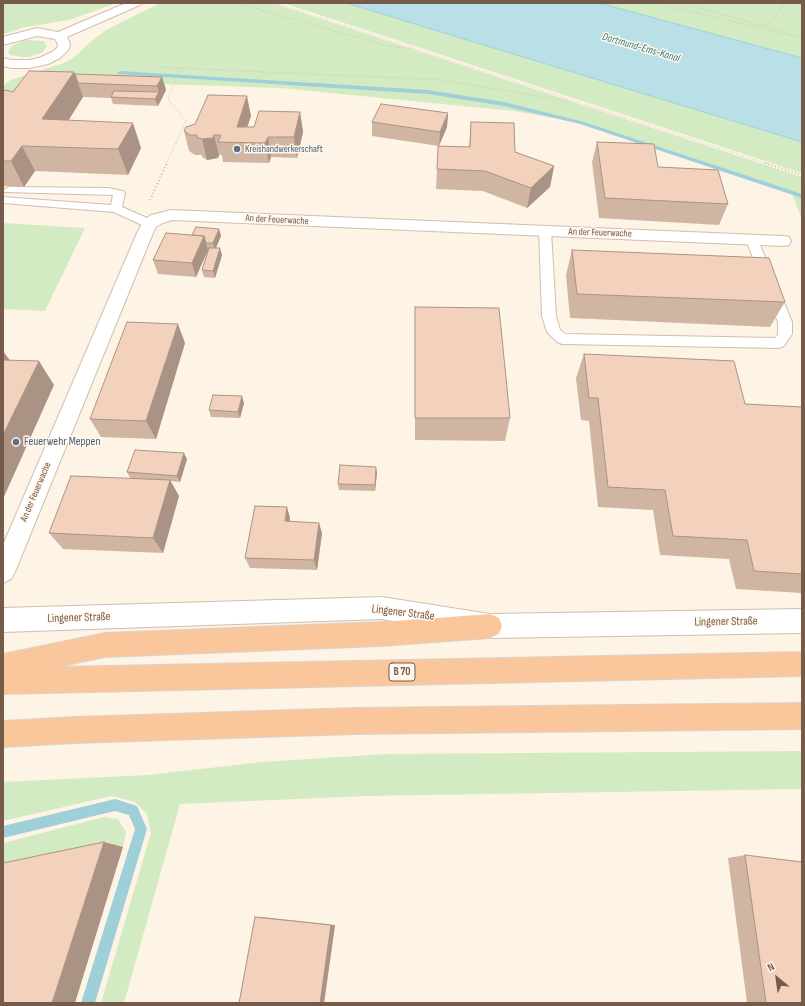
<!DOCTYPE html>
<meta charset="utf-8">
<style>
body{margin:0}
#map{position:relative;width:805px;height:1006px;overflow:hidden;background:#fdf4e5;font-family:"Sofia Sans Condensed",sans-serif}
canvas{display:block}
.frame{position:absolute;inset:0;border:4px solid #765a4a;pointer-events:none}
.north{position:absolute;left:757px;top:958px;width:40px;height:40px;-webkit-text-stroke:3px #fff8ec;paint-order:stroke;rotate:331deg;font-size:11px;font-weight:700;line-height:16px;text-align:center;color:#765a4a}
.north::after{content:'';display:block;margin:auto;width:14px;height:18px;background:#765a4a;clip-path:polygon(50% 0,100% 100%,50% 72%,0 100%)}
</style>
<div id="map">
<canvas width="805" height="1006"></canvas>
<div class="frame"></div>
<div class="north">N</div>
</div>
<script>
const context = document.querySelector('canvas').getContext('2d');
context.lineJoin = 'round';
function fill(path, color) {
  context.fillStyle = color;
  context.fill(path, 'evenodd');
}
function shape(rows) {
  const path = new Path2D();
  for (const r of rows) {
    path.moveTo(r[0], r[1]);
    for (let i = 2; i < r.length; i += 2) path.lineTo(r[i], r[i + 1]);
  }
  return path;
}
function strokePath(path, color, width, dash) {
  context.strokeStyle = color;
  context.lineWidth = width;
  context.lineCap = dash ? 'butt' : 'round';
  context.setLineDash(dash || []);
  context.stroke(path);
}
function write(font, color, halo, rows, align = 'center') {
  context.font = font + ' "Sofia Sans Condensed",sans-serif';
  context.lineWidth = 3;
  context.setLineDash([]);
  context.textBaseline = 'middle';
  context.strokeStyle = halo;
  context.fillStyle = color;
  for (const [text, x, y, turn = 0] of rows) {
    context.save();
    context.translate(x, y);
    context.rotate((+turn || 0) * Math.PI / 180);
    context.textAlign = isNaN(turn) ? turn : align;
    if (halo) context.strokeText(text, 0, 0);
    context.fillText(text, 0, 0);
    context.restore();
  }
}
fill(shape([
 [3,3,117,3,69,20,26,27,3,34],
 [160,3,272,3,802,177,802,219,791,192,582,123,514,111,280,88,100,82,3,107,3,86,10,80,64,63,73,58,93,40,106,30],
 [283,3,346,3,802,142,802,173],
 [599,3,802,3,802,58],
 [26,40,44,41,47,46,43,52,29,57,22,57,10,55,8,52,13,45],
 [3,223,85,228,45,311,3,309],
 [802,751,802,789,367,796,180,804,124,1003,101,1003,151,833,147,814,135,802,112,796,3,821,3,782,147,775,263,762,386,754],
 [104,817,118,819,126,832,123,847,3,872,3,843]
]), '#d3ebc3');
const water = shape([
 [346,3,599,3,802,58,802,142,346,3]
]);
fill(water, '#b9e0e7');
strokePath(water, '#9fd0d9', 1);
fill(shape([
 [120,71,428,90,504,102,584,122,802,194,802,198,580,124,504,106,428,94,118,74,117,73,120,71],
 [115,799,137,806,147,829,95,1003,81,1003,135,829,129,815,115,811,3,838,3,826,115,799]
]), '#9fd0d9');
const service = shape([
 [9,187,108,188,123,191,125,193,122,207,154,221,156,224,154,227,146,227,114,212,3,203,3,197,111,205,113,195,5,192,3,190,9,187],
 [545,227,549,228,551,231,556,316,560,330,565,334,775,338,778,334,778,322,746,240,748,237,752,236,756,237,758,240,792,322,792,334,784,346,779,348,562,344,557,342,547,332,542,316,539,231,541,228,545,227]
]);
const minor = shape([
 [171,210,783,236,789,237,791,241,789,245,783,246,172,220,163,223,156,227,153,233,15,572,11,579,3,583,3,545,137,233,144,220,151,215,171,210],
 [382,597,490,614,802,609,802,633,490,638,382,619,3,632,3,608,382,597]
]);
const tertiary = shape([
 [126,3,142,3,140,5,67,37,70,44,69,49,60,58,48,64,29,68,12,68,3,66,3,58,12,60,29,60,39,58,52,52,57,48,58,44,55,39,37,36,3,45,3,37,37,28,58,32,126,3]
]);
const trunk = shape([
 [490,614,499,618,502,626,499,634,490,638,381,646,105,657,57,667,802,652,802,676,3,694,3,654,105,633,381,622,490,614],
 [802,703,802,729,355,734,75,743,3,747,3,721,75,717,355,708,802,703]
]);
strokePath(service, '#d1beae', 2);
strokePath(minor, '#d1beae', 2);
strokePath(tertiary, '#d1beae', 2);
strokePath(trunk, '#dbd4d0', 2);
strokePath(shape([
 [237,3,384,45,413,49],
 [275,3,768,164],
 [655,3,802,38],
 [679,3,786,32],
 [765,26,786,3],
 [156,67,442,80,568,101],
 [166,164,186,121,168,99,180,69]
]), '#d8b59f', 1.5, [0.5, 2]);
strokePath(shape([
 [765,163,802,175],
 [150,200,167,163]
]), '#d8b59f', 2, [1, 2.5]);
fill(service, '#fff');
fill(minor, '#fff');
fill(tertiary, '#fff');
fill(trunk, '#fac69c');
fill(shape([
 [75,74,162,77,166,90,158,106,113,104,111,98,83,97,69,120,141,148,128,175,35,171,24,187,3,186,3,92,13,92],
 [300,112,303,132,297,158,271,157,269,163,223,162,222,155,219,155,218,158,207,160,202,157,202,155,195,155,189,151,184,131,251,116,247,127,254,127],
 [448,113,447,127,439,146,372,136,372,122],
 [471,122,515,152,554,166,550,187,527,208,483,191,436,189,437,169,469,147],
 [597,142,658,167,728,204,719,225,599,218,592,162],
 [219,229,221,236,216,248,222,255,215,278,204,277,202,270,208,250,196,277,158,274,153,260,192,235],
 [572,250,785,302,770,327,570,318,566,275],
 [415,307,510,418,505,441,415,440],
 [185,343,156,439,101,437,90,419],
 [584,354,745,404,802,407,802,593,736,589,729,559,660,555,653,510,598,507,589,421,581,420,576,378],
 [244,403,240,418,211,417,209,410],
 [187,459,180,482,170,481,179,496,163,553,63,549,49,533,130,478,127,472],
 [377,473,375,491,339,490,338,484],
 [290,518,290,522,322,533,317,570,250,568,245,558],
 [745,855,802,1003,747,1003,728,858],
 [255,917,263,917,335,925,324,1003,239,1003]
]), '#d1b5a3');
fill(shape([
 [74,72,83,97,53,144,42,119],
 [162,77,166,90,158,106,155,99,159,92,157,86],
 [247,96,251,116,242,142,237,127],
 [300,112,303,132,297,158,294,137],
 [448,113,447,127,439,146,440,132],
 [133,123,141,148,128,175,118,149],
 [214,135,219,155,218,158,207,160,202,139],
 [268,137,271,157,269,163,265,143],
 [22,146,35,171,24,187,11,161],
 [554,166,550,187,527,208,531,188],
 [219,229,221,236,215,250,213,243],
 [204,236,208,250,196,277,192,263],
 [220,248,222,255,215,278,213,271],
 [178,324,185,343,156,439,146,421],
 [3,351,14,366,3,379],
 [39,361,54,385,3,499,3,435],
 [242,396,244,403,240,418,238,412],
 [184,453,187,459,180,482,177,476],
 [376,467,377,473,375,491,375,485],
 [170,480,179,496,163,553,153,538],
 [287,507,290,518,288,532,285,521],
 [319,523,322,533,317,570,314,560],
 [104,842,123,847,75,1003,52,1003],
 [331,925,335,925,324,1003,320,1003]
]), '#aa9384');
const building = shape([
 [29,71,74,72,42,119,133,123,118,149,22,146,11,161,3,161,3,92,5,90,13,92,29,71],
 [75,74,162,77,157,86,78,83,75,74],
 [114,91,159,92,155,99,111,97,114,91],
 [208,95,247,96,237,127,254,127,259,111,300,112,294,137,268,137,265,143,218,142,221,135,214,135,213,138,202,139,197,137,197,135,190,135,184,131,186,127,195,124,208,95],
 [381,104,448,113,440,132,372,122,381,104],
 [471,122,514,123,515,152,554,166,531,188,485,171,437,169,438,146,470,147,471,122],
 [597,142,654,144,658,167,718,170,728,204,605,198,597,142],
 [196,227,219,229,213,243,206,243,204,236,192,235,196,227],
 [166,233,204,236,192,263,153,260,166,233],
 [209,248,220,248,213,271,202,270,209,248],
 [572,250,769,258,785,302,577,294,572,250],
 [415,307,499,308,510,418,415,418,415,307],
 [127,322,178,324,146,421,90,419,127,322],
 [584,354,734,361,745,404,802,407,802,574,754,571,747,540,673,536,665,490,608,487,598,398,589,398,584,354],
 [3,360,39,361,3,435,3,360],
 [213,395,242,396,238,412,209,410,213,395],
 [135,450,184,453,177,476,127,472,135,450],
 [340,465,376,467,375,485,338,484,340,465],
 [71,476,170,480,153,538,49,533,71,476],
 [255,506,287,507,285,521,319,523,314,560,245,558,255,506],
 [104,842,52,1003,3,1003,3,863,104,842],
 [745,855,802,862,802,1003,766,1003,745,855],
 [255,917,331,925,320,1003,239,1003,255,917]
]);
fill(building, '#f3d2bd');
strokePath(building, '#aa9384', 1);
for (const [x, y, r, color] of [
 [237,149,4,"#5c6f8a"],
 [16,442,4,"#5c6f8a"]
]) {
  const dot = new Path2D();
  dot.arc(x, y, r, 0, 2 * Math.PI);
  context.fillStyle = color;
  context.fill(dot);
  strokePath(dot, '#fff8ec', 1.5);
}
write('10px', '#4e5e75', '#fff8ec', [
 ["Kreishandwerkerschaft",245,149]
], 'left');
write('10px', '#765a4a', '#fff8ec', [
 ["An der Feuerwache",277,220,3],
 ["An der Feuerwache",600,233,2],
 ["An der Feuerwache",36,492,-67]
]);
write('italic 11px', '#407783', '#fff8ec', [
 ["Dortmund-Ems-Kanal",641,48,16]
]);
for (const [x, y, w] of [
 [402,672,26]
]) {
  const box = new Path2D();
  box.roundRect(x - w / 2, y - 9, w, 18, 3);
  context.fillStyle = '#fff8ec';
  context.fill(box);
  strokePath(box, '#765a4a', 1);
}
write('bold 11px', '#765a4a', null, [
 ["B 70",402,672]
]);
write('12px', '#4e5e75', '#fff8ec', [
 ["Feuerwehr Meppen",24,442]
], 'left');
write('12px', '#765a4a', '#fff8ec', [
 ["Lingener Straße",403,613,7],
 ["Lingener Straße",79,618,-2],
 ["Lingener Straße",726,622,-1]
]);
</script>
